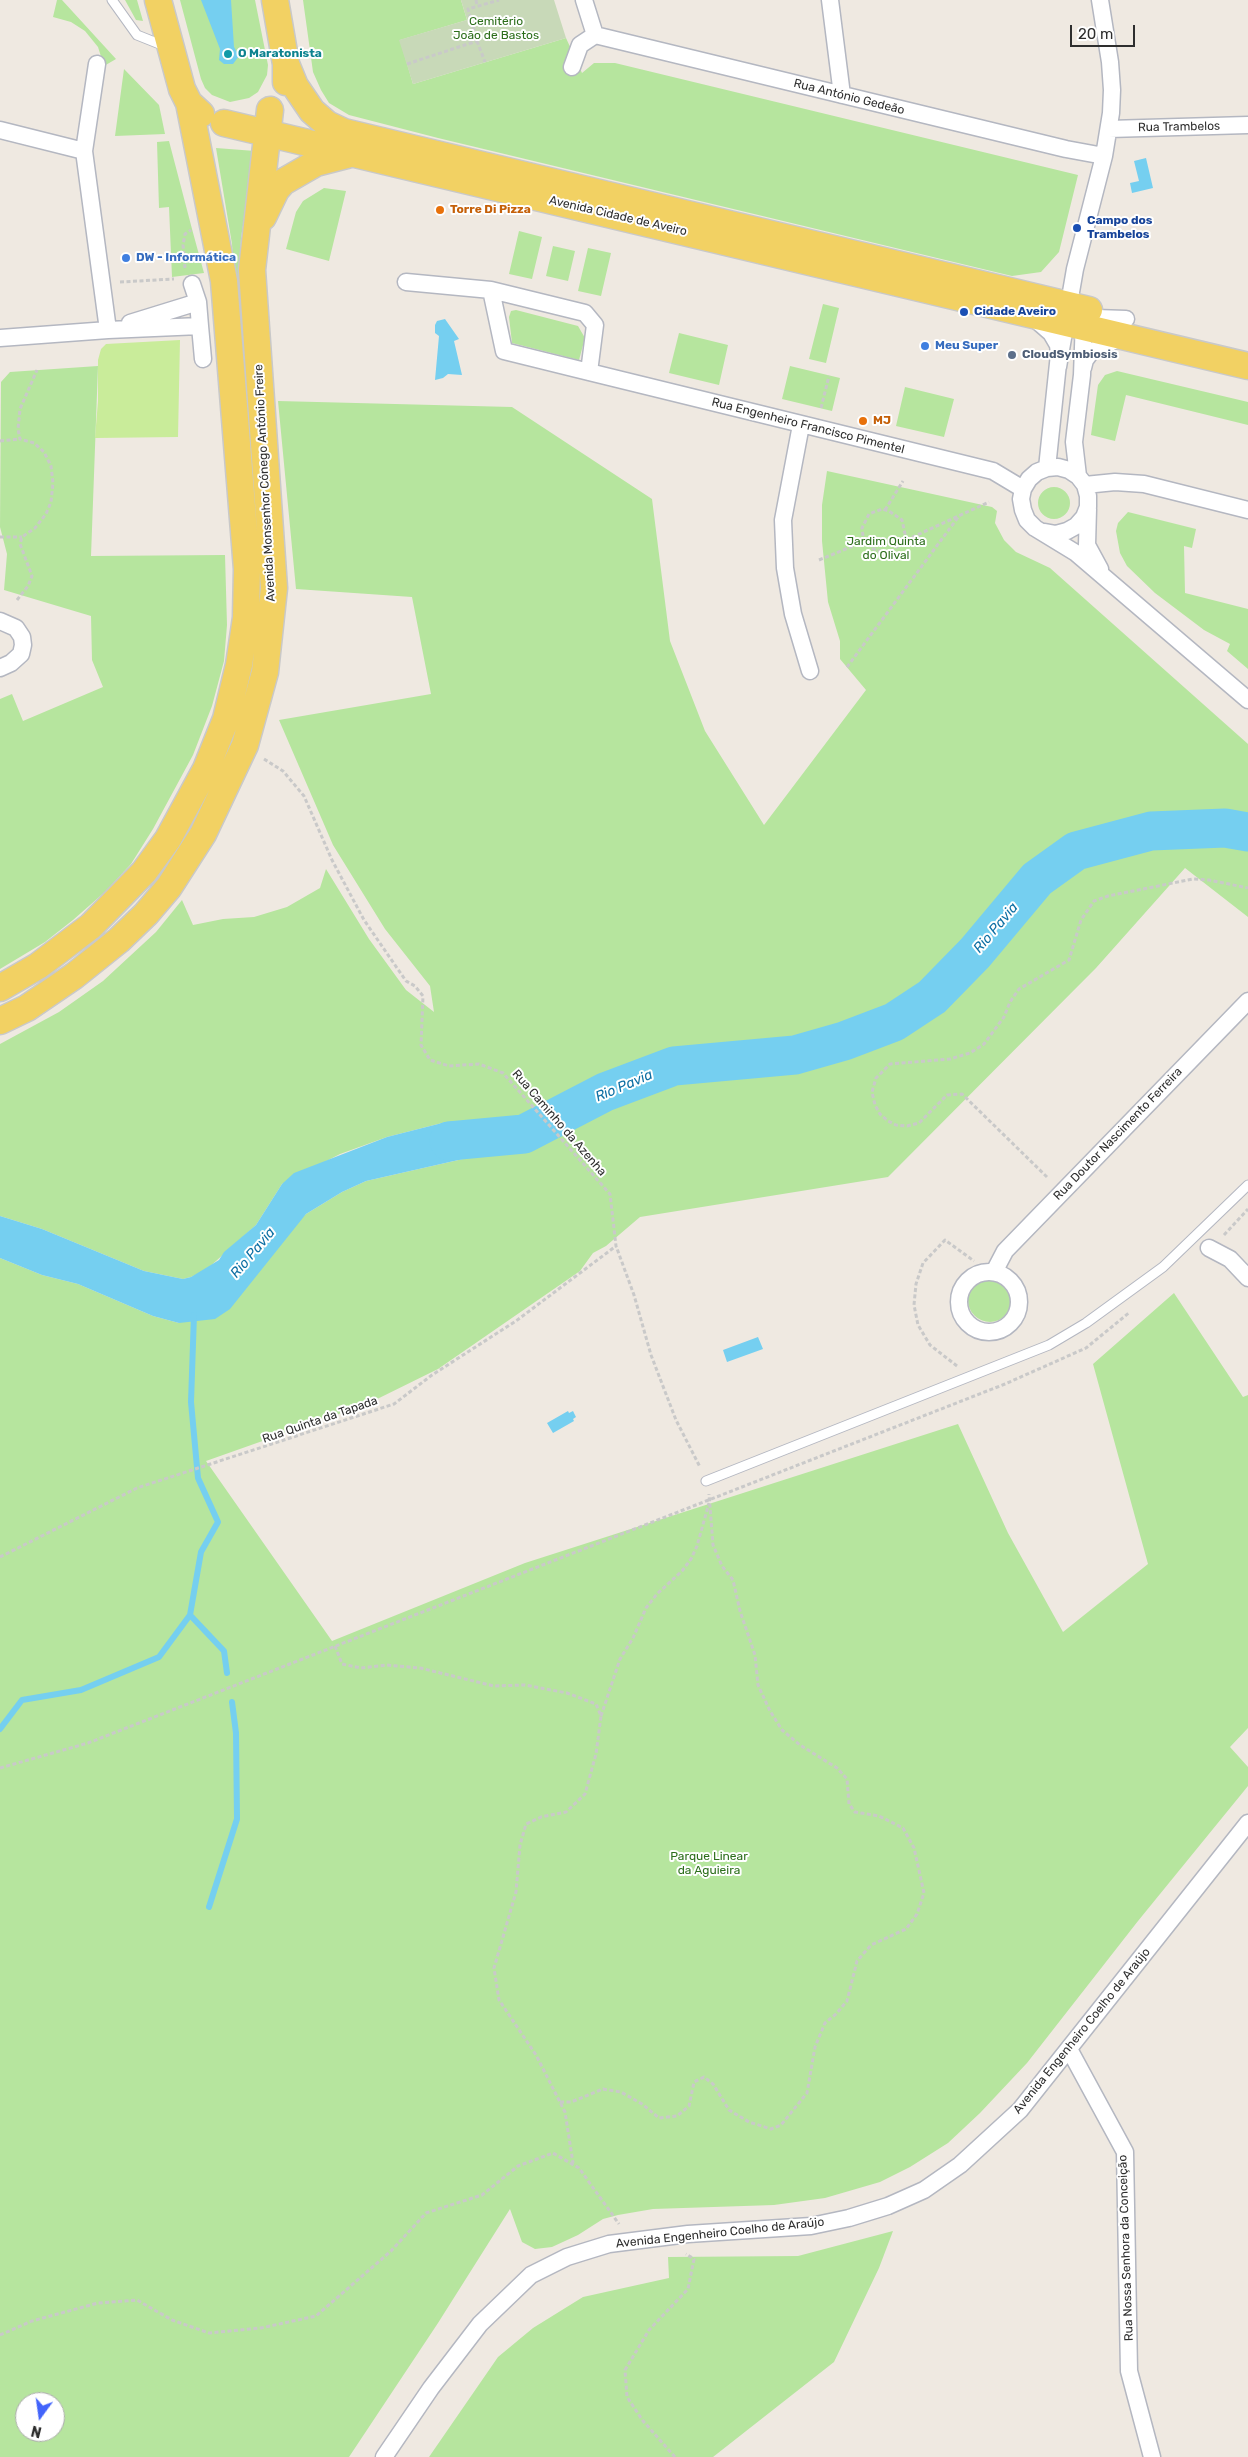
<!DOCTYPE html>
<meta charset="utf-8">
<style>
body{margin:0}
#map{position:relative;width:1248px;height:2457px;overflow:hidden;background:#efe9e1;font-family:Rubik,sans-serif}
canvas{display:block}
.north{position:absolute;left:15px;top:2392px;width:50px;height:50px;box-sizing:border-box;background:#fff;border:1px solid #ababab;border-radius:50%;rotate:194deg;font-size:14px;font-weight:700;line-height:20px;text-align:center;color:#2e2e2e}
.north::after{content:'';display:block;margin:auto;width:18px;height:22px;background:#4264fb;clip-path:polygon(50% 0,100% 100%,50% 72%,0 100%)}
.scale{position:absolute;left:1070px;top:25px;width:65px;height:22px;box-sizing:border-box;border:2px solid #2e2e2e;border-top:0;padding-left:6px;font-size:15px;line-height:18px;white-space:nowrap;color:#2e2e2e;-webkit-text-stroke:4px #fff;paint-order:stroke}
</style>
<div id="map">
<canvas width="1248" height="2457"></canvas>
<div class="north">N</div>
<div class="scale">20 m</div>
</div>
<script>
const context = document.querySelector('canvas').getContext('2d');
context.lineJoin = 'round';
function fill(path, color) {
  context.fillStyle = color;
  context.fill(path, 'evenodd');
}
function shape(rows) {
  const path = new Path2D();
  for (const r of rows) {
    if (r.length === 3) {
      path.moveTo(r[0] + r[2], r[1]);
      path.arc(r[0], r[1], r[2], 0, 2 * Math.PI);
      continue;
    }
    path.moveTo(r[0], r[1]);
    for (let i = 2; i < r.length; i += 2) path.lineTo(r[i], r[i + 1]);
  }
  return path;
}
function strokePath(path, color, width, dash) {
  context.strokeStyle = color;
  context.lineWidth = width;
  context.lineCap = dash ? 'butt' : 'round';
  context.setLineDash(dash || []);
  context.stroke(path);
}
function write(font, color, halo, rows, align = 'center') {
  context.font = font + ' Rubik,sans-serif';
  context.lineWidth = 4;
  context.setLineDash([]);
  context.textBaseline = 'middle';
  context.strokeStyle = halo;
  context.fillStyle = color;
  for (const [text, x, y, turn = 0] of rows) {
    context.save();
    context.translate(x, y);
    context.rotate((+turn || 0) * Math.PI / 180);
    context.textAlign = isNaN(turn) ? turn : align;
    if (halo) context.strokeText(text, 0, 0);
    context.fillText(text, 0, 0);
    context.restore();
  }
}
fill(shape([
 [57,0,62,0,116,59,104,66,98,47,85,31,71,22,53,17],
 [125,0,137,0,143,21,136,20],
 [180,0,255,0,268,65,267,75,258,92,249,98,230,102,212,95,205,88,201,79],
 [303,0,461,0,467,20,400,40,413,84,566,38,582,73,594,63,615,63,1078,175,1059,252,1041,272,1012,276,438,138,349,115,329,103,321,90,313,72],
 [124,69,159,105,165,134,115,136],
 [169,141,192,229,204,273,172,277,169,207,159,208,157,142],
 [216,148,255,151,241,238,239,285,234,278,232,244],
 [324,188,346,191,329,261,286,249,296,212,303,201],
 [519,231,542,237,532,279,509,274],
 [553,246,575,251,568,281,546,276],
 [588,248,611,253,601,296,578,291],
 [823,304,839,308,826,363,809,359],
 [516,310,578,326,585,338,579,360,512,343,509,317,511,311],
 [679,333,728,345,719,385,669,373],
 [98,366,91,556,225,555,227,625,224,661,212,706,193,755,153,829,131,864,106,891,73,920,45,942,0,969,0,699,12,694,23,721,103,687,92,660,91,616,4,590,7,554,0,527,1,382,10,372],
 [790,366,840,378,832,411,782,399],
 [1117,371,1248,402,1248,425,1126,395,1115,441,1091,435,1098,385,1105,375],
 [905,387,954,399,944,437,896,426],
 [278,401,512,407,652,499,670,641,705,731,764,825,866,690,840,659,840,641,828,602,822,541,822,505,827,471,992,507,997,511,995,523,1004,540,1016,552,1050,568,1248,744,1248,917,1185,868,1096,968,888,1177,640,1217,606,1246,593,1253,580,1271,438,1369,367,1404,206,1461,332,1641,525,1563,958,1424,1008,1533,1063,1632,1148,1564,1093,1364,1174,1293,1243,1397,1248,1395,1248,1728,1230,1747,1248,1767,1248,1786,1138,1921,1027,2063,980,2113,948,2143,910,2167,880,2182,825,2198,774,2205,653,2209,618,2215,603,2219,578,2235,552,2247,535,2249,522,2242,510,2209,438,2323,349,2457,0,2457,0,1258,42,1275,78,1284,153,1316,179,1323,306,1214,342,1192,366,1181,476,1156,510,1150,446,1122,387,1137,340,1154,282,1184,256,1225,206,1270,191,1277,183,1279,144,1271,42,1229,0,1216,0,1044,59,1012,103,981,156,932,182,900,193,925,223,919,254,917,287,907,320,888,326,869,369,939,406,990,434,1012,430,986,385,929,333,845,279,720,431,694,412,597,296,589],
 [25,2402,55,2402,55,2432,25,2432],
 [1054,503,16],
 [1128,512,1196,529,1192,548,1184,546,1185,593,1248,609,1248,669,1227,651,1230,644,1204,630,1155,593,1127,566,1120,553,1116,531,1118,523],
 [990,1300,22],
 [893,2231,879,2268,834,2362,713,2457,429,2457,498,2357,533,2328,583,2297,669,2278,668,2257,798,2256]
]), '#b6e59e');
fill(shape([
 [461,0,554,0,566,38,413,84,399,40,467,20]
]), '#c8d9b8');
fill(shape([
 [180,340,178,437,95,438,98,401,98,360,101,349,106,344]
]), '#c9ec9a');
fill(shape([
 [201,0,231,0,234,47,239,56,233,64,224,64,219,60,220,49],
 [1146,158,1153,188,1132,193,1130,183,1139,181,1134,161],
 [445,319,459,339,454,341,462,375,448,374,443,378,435,380,439,336,435,333,435,325,437,321],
 [491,1119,510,1150,476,1156,366,1181,342,1192,306,1214,230,1309,215,1319,179,1323,153,1316,78,1284,42,1275,0,1258,0,1216,42,1229,144,1271,183,1279,191,1277,219,1260,224,1252,256,1225,282,1184,294,1173,387,1137,446,1122],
 [758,1337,763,1349,727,1362,723,1350],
 [568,1411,569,1413,573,1411,576,1417,573,1419,574,1421,553,1433,547,1423]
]), '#75cff0');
strokePath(shape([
 [190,1615,224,1651,227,1673],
 [0,1729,22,1700,81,1690,159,1657,190,1615,201,1552,218,1522,198,1478,191,1402,194,1315],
 [209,1907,237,1819,236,1733,232,1702]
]), '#75cff0', 6);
strokePath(shape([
 [449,1141,524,1134,605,1092,674,1066,795,1055,844,1041,894,1022,932,997,975,953,1037,879,1076,851,1151,831,1225,828,1248,832]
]), '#75cff0', 39);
const service = shape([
 [112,0,137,35,167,47],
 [706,1481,1049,1345,1086,1323,1163,1267,1248,1185]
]);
const minor = shape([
 [584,0,595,35],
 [830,0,842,95],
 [595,35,1066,149,1104,156],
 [572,67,580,45,595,35],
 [1109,129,1248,125],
 [0,130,84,151],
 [406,282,491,290,585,313,595,325,589,372,504,351,491,290],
 [1035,319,1051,333,1058,345,1059,354,1047,468],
 [130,323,198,302],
 [1080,325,1096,318,1126,319],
 [200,326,203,359],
 [108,330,200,326,198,302,192,284],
 [0,338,108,330,84,151,97,64],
 [1058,367,1075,269,1104,156,1111,113,1112,90,1110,62,1100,0],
 [1083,368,1085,360,1091,352,1122,337],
 [589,372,993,471,1023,489],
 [801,425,783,520,785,568,793,614,810,671],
 [1078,476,1074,442,1082,375,1084,319],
 [1085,485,1115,482,1144,484,1248,510],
 [1088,509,1087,545,1100,569],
 [1045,532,1056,534,1067,531,1076,526,1084,517,1088,507,1088,496,1085,485,1078,476,1069,470,1058,467,1047,468,1037,472,1029,479,1023,489,1021,499,1023,510,1027,520,1035,528,1076,553,1248,700],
 [0,621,16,628,22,637,23,645,21,654,11,663,0,668],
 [1209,1248,1230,1259,1248,1278],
 [989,1302,30],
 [994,1272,1005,1251,1248,1001],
 [1069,2049,1125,2152,1129,2371,1152,2457],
 [384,2457,431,2388,480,2324,531,2275,567,2257,609,2244,688,2234,811,2226,849,2218,888,2206,924,2190,960,2165,1020,2110,1248,1823]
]);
const primary = shape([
 [158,0,182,89,189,103,201,114],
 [275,0,286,64,286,82],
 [286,64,295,86,312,111,327,124,344,132,1089,310],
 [224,123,1248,366],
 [263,217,276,190,283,182,316,163,347,155],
 [0,988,38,966,91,926,144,872,168,839,206,769,226,719,239,665,246,618,247,569,224,281,189,103],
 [0,1021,27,1008,74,976,119,940,146,914,169,887,203,834,245,745,265,672,274,588,252,270,270,110]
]);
strokePath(service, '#b4b7c1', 11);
strokePath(minor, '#b4b7c1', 19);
strokePath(primary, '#c9c9c9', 29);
strokePath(shape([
 [476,0,477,6],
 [477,41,485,62],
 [407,64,477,41,468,9,499,0],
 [185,268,183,245,185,234,191,230],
 [120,282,174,279],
 [821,408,829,376],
 [0,441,20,439],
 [885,510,903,481],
 [0,537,22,537],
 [904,541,905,534,902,520,889,511,882,509,869,514,862,528,863,536,871,548,885,553,893,550,904,541,989,502],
 [819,560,865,541],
 [17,600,28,586,32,576,20,544,22,537,35,528,46,514,51,502,53,483,51,466,44,452,34,443,20,439,18,429,20,409,37,370],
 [847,667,959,516],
 [264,759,283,771,304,796,332,860,364,920,406,981,415,986,423,996,421,1045,430,1060,449,1066,479,1064,503,1073,610,1194,616,1246,634,1295,651,1355,676,1420,700,1467],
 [1047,1177,962,1094,947,1095,919,1123,907,1126,896,1125,888,1121,880,1114,875,1105,872,1092,876,1078,890,1064,950,1059,970,1053,984,1044,1004,1017,1010,1002,1019,989,1069,960,1081,920,1094,901,1108,896,1193,879,1209,880,1248,888],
 [1224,1235,1248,1209],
 [957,1366,930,1345,918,1325,914,1305,916,1284,923,1263,945,1240,974,1261],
 [0,1557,137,1488,394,1404,432,1375,516,1321,616,1246],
 [335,1646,342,1664,361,1668,386,1665,420,1668,494,1686,525,1685,567,1693,596,1704,601,1716,596,1754,585,1794,566,1812,541,1817,526,1824,520,1845,516,1892,494,1968,499,2000,536,2055,565,2112,573,2163],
 [601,1716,620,1659,633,1638,646,1608,657,1594,682,1571,691,1559,697,1546,709,1503],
 [0,1768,88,1743,1005,1384,1086,1348,1130,1312],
 [560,2102,571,2102,603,2089,621,2092,642,2104,659,2118,677,2116,689,2106,694,2082,704,2077,713,2084,729,2110,749,2122,771,2129,781,2125,807,2093,815,2047,825,2023,836,2014,847,2001,857,1961,871,1945,906,1929,917,1914,924,1893,914,1848,903,1828,879,1816,855,1812,849,1804,847,1779,837,1768,800,1745,782,1730,770,1711,758,1685,755,1655,740,1611,733,1580,722,1566,713,1545,709,1494],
 [0,2335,32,2321,98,2303,137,2300,172,2320,209,2333,261,2328,316,2316,391,2251,426,2213,482,2195,518,2166,553,2153,579,2168,619,2224],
 [675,2457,643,2421,627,2397,625,2370,649,2330,688,2289,694,2259,686,2254]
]), '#c9c9c9', 3, [4, 2.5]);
strokePath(service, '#fff', 9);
strokePath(minor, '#fff', 16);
strokePath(primary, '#f2d163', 26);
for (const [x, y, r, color] of [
 [228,54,5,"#0f9aa8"],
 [440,210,5,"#e8710a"],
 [1077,228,5,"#1a4fb4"],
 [126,258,5,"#3f7fe0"],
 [964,312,5,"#1a4fb4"],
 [925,346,5,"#3f7fe0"],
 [1012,355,5,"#5c6f8a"],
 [863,421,5,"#e8710a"]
]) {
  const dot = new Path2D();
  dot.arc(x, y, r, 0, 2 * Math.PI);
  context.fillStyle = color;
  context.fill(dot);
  strokePath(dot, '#fff', 2);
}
write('12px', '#2c6e1b', '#fff', [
 ["Cemitério",496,22],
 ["João de Bastos",496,36],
 ["Jardim Quinta",886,542],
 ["do Olival",886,556],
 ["Parque Linear",709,1857],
 ["da Aguieira",709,1871]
]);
write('bold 12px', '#0d838f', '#fff', [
 ["O Maratonista",238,54]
], 'left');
write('12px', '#2e2e2e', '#fff', [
 ["Rua António Gedeão",849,97,14],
 ["Rua Trambelos",1179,127,-1],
 ["Avenida Cidade de Aveiro",618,216,13],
 ["Rua Engenheiro Francisco Pimentel",808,426,14],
 ["Avenida Monsenhor Cónego António Freire",265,483,-93],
 ["Rua Caminho da Azenha",559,1123,49],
 ["Rua Doutor Nascimento Ferreira",1118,1134,-46],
 ["Rua Quinta da Tapada",320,1420,-19],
 ["Avenida Engenheiro Coelho de Araújo",1082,2031,-51],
 ["Avenida Engenheiro Coelho de Araújo",720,2233,-6],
 ["Rua Nossa Senhora da Conceição",1126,2248,-92]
]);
write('bold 12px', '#c56008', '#fff', [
 ["Torre Di Pizza",450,210],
 ["MJ",873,421]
], 'left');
write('bold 12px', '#164399', '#fff', [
 ["Campo dos",1087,221],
 ["Trambelos",1087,235],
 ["Cidade Aveiro",974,312]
], 'left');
write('bold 12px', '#366cbe', '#fff', [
 ["DW - Informática",136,258],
 ["Meu Super",935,346]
], 'left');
write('bold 12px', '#4e5e75', '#fff', [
 ["CloudSymbiosis",1022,355]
], 'left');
write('italic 14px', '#0d6fa3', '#fff', [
 ["Rio Pavia",996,928,-50],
 ["Rio Pavia",624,1086,-23],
 ["Rio Pavia",253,1253,-50]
]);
</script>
